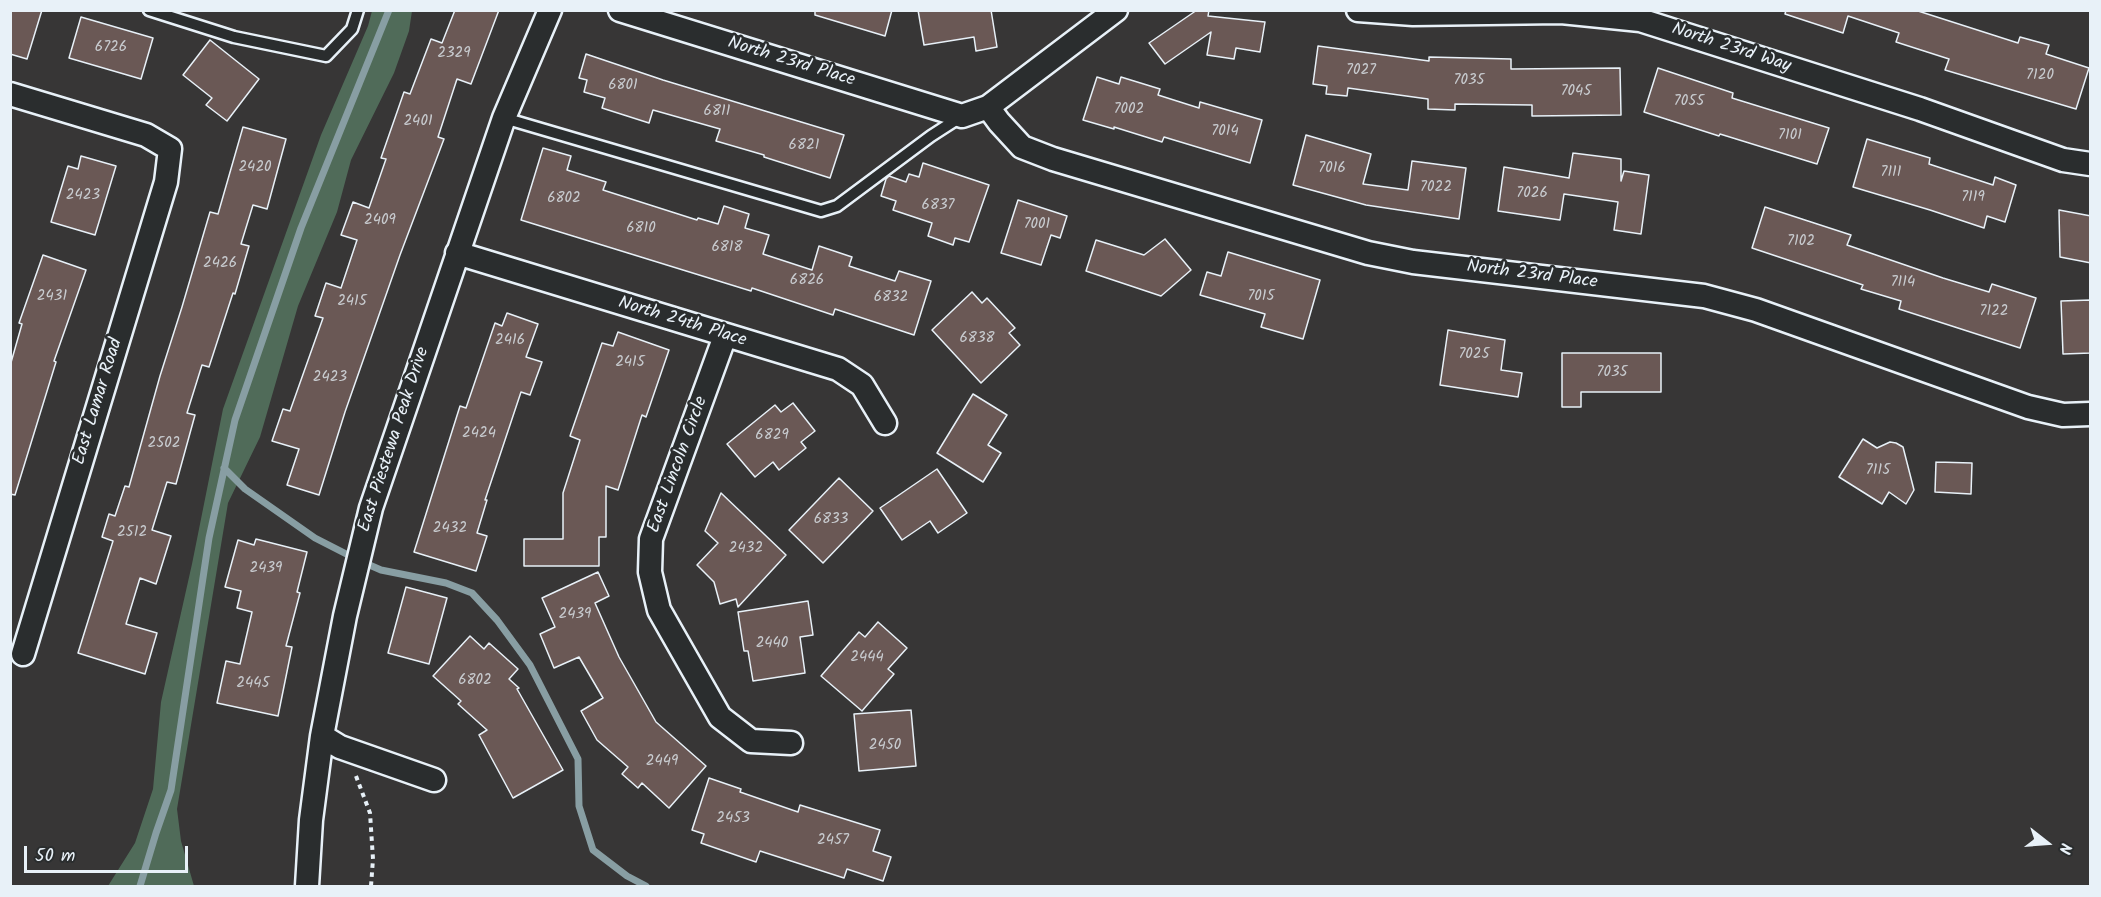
<!DOCTYPE html>
<style>
body{margin:0}
#map{position:relative;width:2101px;height:897px;overflow:hidden;background:#373636;font-family:Kalam,sans-serif}
canvas{display:block}
.frame{position:absolute;inset:0;border:12px solid #e8f1f8;pointer-events:none}
.north{position:absolute;left:2017px;top:813px;width:60px;height:60px;-webkit-text-stroke:4px #2a2d2e;paint-order:stroke;rotate:107deg;font-size:16px;font-weight:700;line-height:24px;text-align:center;color:#e8f1f8}
.north::after{content:'';display:block;margin:auto;width:21px;height:27px;background:#e8f1f8;clip-path:polygon(50% 0,100% 100%,50% 72%,0 100%)}
.scale{position:absolute;left:24px;top:846px;width:164px;height:27px;box-sizing:border-box;border:3px solid #e8f1f8;border-top:0;padding-left:8px;font-size:18px;line-height:21px;white-space:nowrap;color:#e8f1f8;-webkit-text-stroke:4px #2a2d2e;paint-order:stroke}
</style>
<div id="map">
<canvas width="2101" height="897"></canvas>
<div class="frame"></div>
<div class="north">N</div>
<div class="scale">50 m</div>
</div>
<script>
const context = document.querySelector('canvas').getContext('2d');
context.lineJoin = 'round';
function fill(path, color) {
  context.fillStyle = color;
  context.fill(path, 'evenodd');
}
function shape(rows) {
  const path = new Path2D();
  for (const r of rows) {
    path.moveTo(r[0], r[1]);
    for (let i = 2; i < r.length; i += 2) path.lineTo(r[i], r[i + 1]);
  }
  return path;
}
function strokePath(path, color, width, dash) {
  context.strokeStyle = color;
  context.lineWidth = width;
  context.lineCap = dash ? 'butt' : 'round';
  context.setLineDash(dash || []);
  context.stroke(path);
}
function write(font, color, halo, rows, align = 'center') {
  context.font = font + ' Kalam,sans-serif';
  context.lineWidth = 5;
  context.setLineDash([]);
  context.textBaseline = 'middle';
  context.strokeStyle = halo;
  context.fillStyle = color;
  for (const [text, x, y, turn = 0] of rows) {
    context.save();
    context.translate(x, y);
    context.rotate((+turn || 0) * Math.PI / 180);
    context.textAlign = isNaN(turn) ? turn : align;
    if (halo) context.strokeText(text, 0, 0);
    context.fillText(text, 0, 0);
    context.restore();
  }
}
fill(shape([
 [372,11,412,11,409,31,394,73,351,160,337,212,298,306,260,437,228,503,177,809,181,841,194,886,108,886,135,843,153,789,161,702,192,564,223,409,321,135,368,26]
]), '#506b59');
strokePath(shape([
 [224,468,245,489,315,538,358,560,381,570,446,583,472,593,497,620,530,665,578,759,579,806,593,850,627,876,646,886],
 [140,886,156,833,171,790,209,538,235,420,301,228,389,10]
]), '#889ea3', 7);
const building = shape([
 [10,10,42,10,27,59,10,54,10,10],
 [455,10,499,10,471,84,457,79,438,137,444,139,400,255,345,412,319,495,287,485,299,449,272,441,283,409,290,411,323,318,315,316,326,283,341,288,357,240,341,235,353,202,369,208,386,159,381,158,404,92,410,94,431,39,442,43,455,10],
 [815,10,892,10,885,36,815,15,815,10],
 [918,10,991,10,997,47,976,51,974,37,924,45,918,10],
 [1197,10,1209,10,1208,16,1265,22,1260,52,1236,48,1234,59,1207,55,1211,32,1165,64,1149,43,1197,10],
 [1786,10,1915,10,2018,43,2020,37,2049,45,2046,54,2089,68,2076,109,1945,70,1949,59,1896,42,1899,33,1848,16,1843,33,1785,14,1786,10],
 [81,17,153,38,141,79,69,58,81,17],
 [210,40,259,79,227,121,206,105,212,98,183,75,210,40],
 [1318,46,1429,61,1429,57,1511,59,1511,69,1620,68,1621,115,1532,116,1532,105,1455,104,1455,110,1428,109,1428,99,1348,88,1347,96,1326,94,1327,86,1313,84,1318,46],
 [586,54,663,80,844,135,830,178,764,157,764,155,716,141,720,129,653,110,649,123,602,108,605,98,584,92,587,80,579,78,586,54],
 [1658,68,1733,93,1732,98,1829,128,1817,164,1720,134,1719,136,1644,112,1658,68],
 [1097,77,1119,84,1121,77,1160,89,1158,95,1199,108,1200,102,1262,120,1250,163,1164,137,1162,142,1114,127,1114,129,1083,120,1097,77],
 [243,127,286,139,267,209,253,205,241,244,249,246,235,294,233,293,209,367,202,365,187,413,195,415,176,484,167,482,152,530,171,536,156,584,140,578,126,624,157,633,145,674,78,653,113,541,102,537,109,514,115,516,125,486,129,487,160,376,182,307,210,212,218,214,243,127],
 [1306,135,1371,154,1363,184,1408,190,1412,161,1466,168,1459,219,1366,205,1293,185,1306,135],
 [1867,139,1930,158,1929,164,1993,185,1995,177,2016,185,2005,222,1987,216,1984,228,1930,210,1853,187,1867,139],
 [543,148,571,156,567,170,606,182,603,190,697,220,698,218,718,224,724,206,749,214,745,228,769,235,763,254,812,270,819,246,852,257,849,266,895,281,899,271,931,281,914,335,835,309,833,315,752,288,751,291,521,220,543,148],
 [1573,153,1621,159,1621,181,1624,171,1649,175,1641,234,1614,230,1618,202,1564,194,1560,220,1498,211,1504,167,1569,178,1573,153],
 [81,156,116,166,95,235,51,222,68,166,78,169,81,156],
 [923,163,989,185,969,242,955,238,953,245,928,236,932,223,893,210,896,201,881,196,886,179,889,176,906,182,909,174,919,177,923,163],
 [1018,200,1067,216,1060,238,1051,235,1041,265,1001,253,1018,200],
 [1765,207,1851,235,1847,245,1943,278,1989,292,1992,284,2036,298,2020,348,1899,309,1901,301,1861,289,1863,285,1752,248,1765,207],
 [2059,210,2091,216,2091,263,2060,257,2059,210],
 [1165,239,1191,270,1161,296,1086,271,1096,240,1144,255,1165,239],
 [1228,252,1320,280,1303,339,1261,327,1265,314,1200,295,1207,272,1221,276,1228,252],
 [43,255,86,270,54,361,56,362,15,495,10,494,10,366,22,324,19,323,43,255],
 [972,292,982,303,987,298,1015,328,1009,333,1020,345,981,383,932,330,972,292],
 [2091,300,2091,353,2063,354,2061,301,2091,300],
 [507,313,538,324,526,357,542,362,530,395,521,392,485,500,487,500,477,533,487,536,476,571,414,552,460,406,466,408,495,323,502,326,507,313],
 [1448,330,1505,340,1501,370,1522,373,1518,397,1440,385,1448,330],
 [618,332,669,350,646,417,642,415,618,490,606,486,606,537,599,537,599,566,524,566,524,539,563,539,563,493,580,440,570,436,602,343,613,346,618,332],
 [1562,353,1661,353,1661,392,1581,392,1581,407,1562,407,1562,353],
 [973,394,1007,415,988,445,1001,453,983,482,937,453,973,394],
 [793,403,815,431,801,442,806,448,779,470,773,462,755,477,727,444,775,405,781,412,793,403],
 [1863,439,1877,448,1890,442,1896,443,1903,447,1914,490,1906,504,1889,492,1882,504,1839,477,1863,439],
 [1936,462,1972,463,1971,494,1935,492,1936,462],
 [937,469,967,513,938,533,930,521,902,540,880,508,937,469],
 [839,478,873,511,823,563,789,530,839,478],
 [721,493,786,555,738,607,736,599,720,604,714,582,697,565,718,543,705,531,721,493],
 [256,539,307,552,297,592,300,593,286,646,292,647,278,716,217,703,226,661,240,664,252,612,237,608,241,591,225,587,238,540,254,545,256,539],
 [598,572,609,596,595,603,619,657,656,722,706,766,669,808,642,783,638,788,622,774,628,767,597,740,581,711,603,698,579,657,554,668,540,634,555,627,542,598,598,572],
 [406,587,447,598,429,664,388,653,406,587],
 [808,601,813,635,800,637,805,673,753,681,748,651,744,651,738,612,808,601],
 [878,622,907,648,888,669,894,674,862,711,821,676,859,632,865,637,878,622],
 [470,636,484,649,489,643,518,669,509,679,519,688,517,689,563,770,513,798,479,735,487,730,458,704,461,701,433,676,470,636],
 [911,710,916,766,859,771,854,714,911,710],
 [709,778,741,789,740,792,798,812,800,805,880,830,873,851,891,857,883,881,847,869,844,878,760,851,756,862,701,843,704,834,692,830,709,778]
]);
fill(building, '#6a5855');
strokePath(building, '#e8f1f8', 1.5);
const service = shape([
 [149,10,234,37,326,56,352,29,358,10],
 [504,118,821,211,837,206,931,136,962,116]
]);
const minor = shape([
 [620,10,962,116,988,107,1116,10],
 [1358,10,1413,14,1561,12,1640,20,1920,109,2063,160,2090,164],
 [10,94,146,135,170,149,166,182,23,654],
 [988,107,999,122,1022,147,1053,159,1368,253,1413,262,1704,296,1756,310,2028,407,2063,415,2090,414],
 [457,253,838,369,862,385,885,423],
 [725,336,651,539,650,572,659,610,720,717,751,741,791,743],
 [322,736,340,747,434,780],
 [307,886,311,820,322,736,345,616,371,508,504,118,550,10]
]);
strokePath(service, '#e8f1f8', 15);
strokePath(minor, '#e8f1f8', 27);
strokePath(shape([
 [356,776,370,813,373,859,371,886]
]), '#e8f1f8', 4, [4.5, 4.5]);
strokePath(service, '#2a2d2e', 10);
strokePath(minor, '#2a2d2e', 22);
write('15px', '#c8cbcf', null, [
 ["6726",111,48],
 ["2329",454,54],
 ["7027",1361,71],
 ["7120",2040,76],
 ["7035",1469,81],
 ["6801",623,86],
 ["7045",1576,92],
 ["7055",1689,102],
 ["7002",1129,110],
 ["6811",717,112],
 ["2401",418,122],
 ["7014",1225,132],
 ["7101",1790,136],
 ["6821",804,146],
 ["2420",255,168],
 ["7016",1332,169],
 ["7111",1891,173],
 ["7022",1436,188],
 ["7026",1532,194],
 ["2423",83,196],
 ["7119",1973,198],
 ["6802",564,199],
 ["6837",938,206],
 ["2409",380,221],
 ["7001",1037,225],
 ["6810",641,229],
 ["7102",1801,242],
 ["6818",727,248],
 ["2426",220,264],
 ["6826",807,281],
 ["7114",1903,283],
 ["2431",52,297],
 ["7015",1261,297],
 ["6832",891,298],
 ["2415",352,302],
 ["7122",1994,312],
 ["6838",977,339],
 ["2416",510,341],
 ["7025",1474,355],
 ["2415",630,363],
 ["7035",1612,373],
 ["2423",330,378],
 ["2424",479,434],
 ["6829",772,436],
 ["2502",164,444],
 ["7115",1878,471],
 ["6833",831,520],
 ["2432",450,529],
 ["2512",132,533],
 ["2432",746,549],
 ["2439",266,569],
 ["2439",575,615],
 ["2440",772,644],
 ["2444",867,658],
 ["6802",475,681],
 ["2445",253,684],
 ["2450",885,746],
 ["2449",662,762],
 ["2453",733,819],
 ["2457",833,841]
]);
write('18px', '#e8f1f8', '#2a2d2e', [
 ["North 23rd Way",1731,49,18],
 ["North 23rd Place",791,63,17],
 ["North 23rd Place",1532,276,7],
 ["North 24th Place",682,323,17],
 ["East Lamar Road",99,402,-73],
 ["East Piestewa Peak Drive",395,440,-72],
 ["East Lincoln Circle",679,465,-70]
]);
</script>
